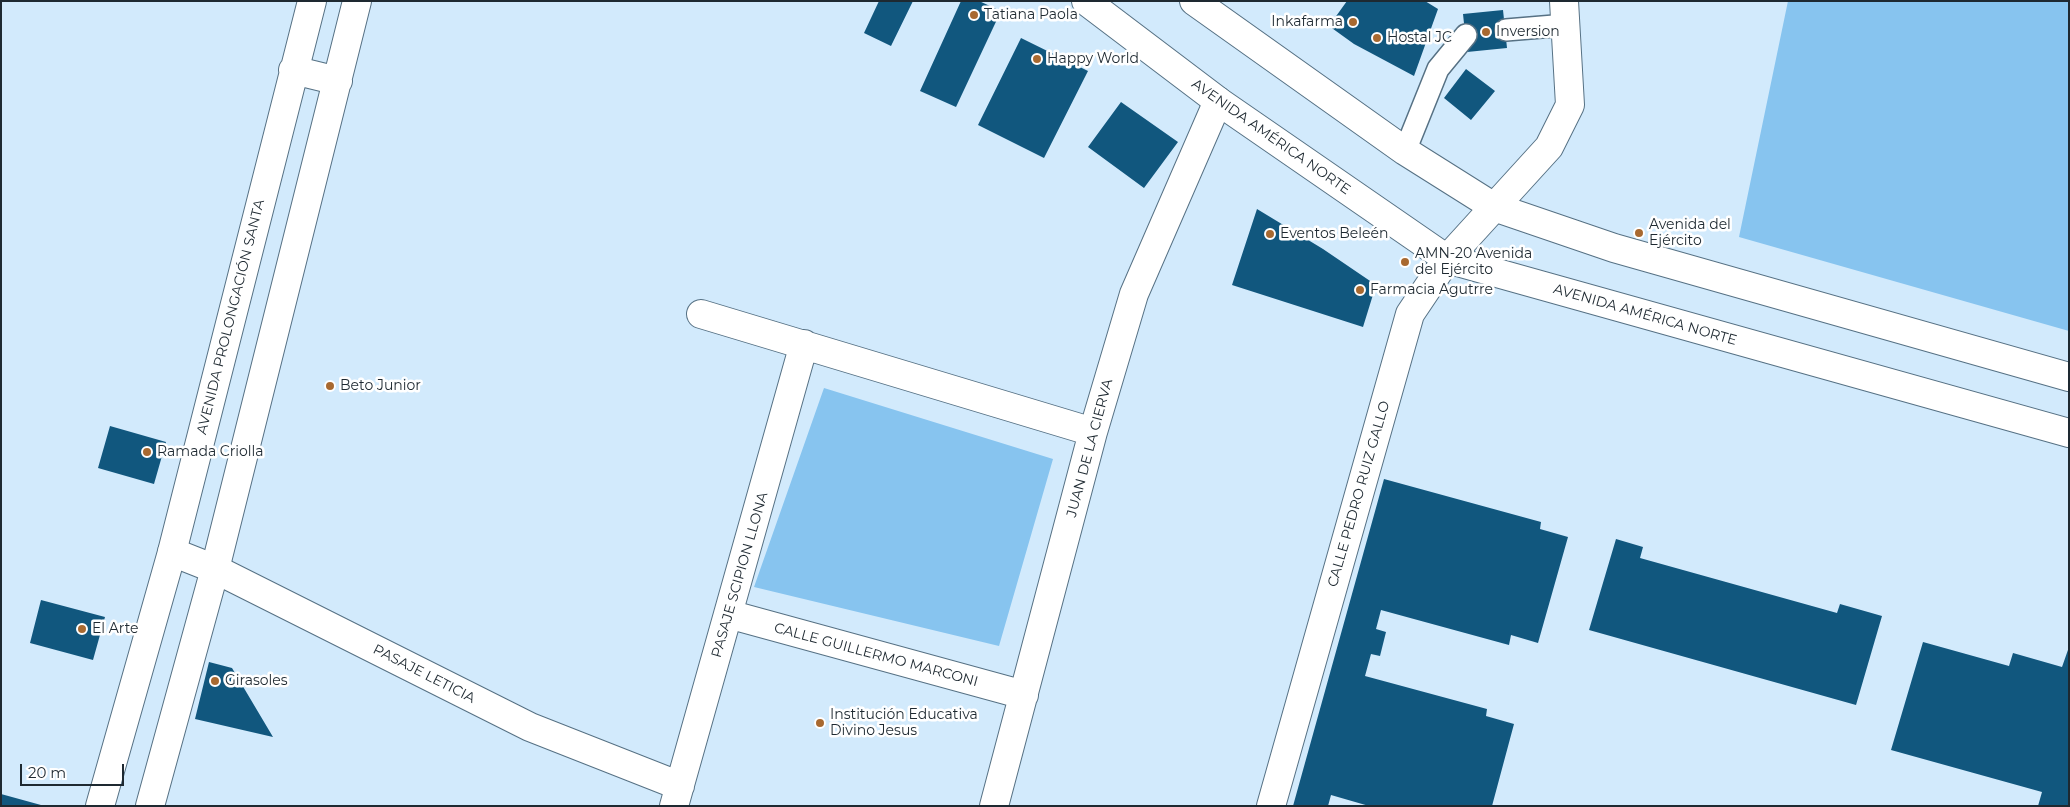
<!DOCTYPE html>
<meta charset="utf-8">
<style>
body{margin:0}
#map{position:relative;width:2070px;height:807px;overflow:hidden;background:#d2eafc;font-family:Montserrat,sans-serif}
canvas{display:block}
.frame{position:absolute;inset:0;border:2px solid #1e2931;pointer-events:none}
.scale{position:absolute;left:20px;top:764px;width:104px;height:22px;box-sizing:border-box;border:2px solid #1e2931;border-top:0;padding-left:6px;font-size:15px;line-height:18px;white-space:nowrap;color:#1e2931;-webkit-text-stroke:4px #fff;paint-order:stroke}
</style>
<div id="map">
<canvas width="2070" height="807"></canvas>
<div class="frame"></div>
<div class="scale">20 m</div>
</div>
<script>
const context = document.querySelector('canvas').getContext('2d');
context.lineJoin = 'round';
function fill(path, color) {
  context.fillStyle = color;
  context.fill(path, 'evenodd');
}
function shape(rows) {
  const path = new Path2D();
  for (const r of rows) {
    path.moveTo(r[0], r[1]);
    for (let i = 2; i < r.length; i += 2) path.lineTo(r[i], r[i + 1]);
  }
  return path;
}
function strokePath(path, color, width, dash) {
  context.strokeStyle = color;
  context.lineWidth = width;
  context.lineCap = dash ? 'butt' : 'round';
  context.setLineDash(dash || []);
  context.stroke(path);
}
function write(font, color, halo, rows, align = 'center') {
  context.font = font + ' Montserrat,sans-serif';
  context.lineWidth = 5;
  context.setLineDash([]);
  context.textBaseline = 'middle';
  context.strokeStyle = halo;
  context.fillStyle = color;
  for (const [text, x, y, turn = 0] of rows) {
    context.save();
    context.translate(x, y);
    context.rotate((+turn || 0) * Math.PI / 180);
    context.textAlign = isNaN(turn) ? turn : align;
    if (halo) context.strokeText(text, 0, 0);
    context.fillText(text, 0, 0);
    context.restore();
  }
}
fill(shape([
 [1788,1,2069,1,2069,331,1739,237],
 [824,388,1053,459,999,646,754,587]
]), '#87c4ef');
fill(shape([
 [879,1,913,1,891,46,864,33],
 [961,1,979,1,1001,11,956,107,920,91],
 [1347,1,1425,1,1438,9,1414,76,1354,44,1329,26],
 [1503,10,1507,48,1467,52,1463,14],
 [1021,38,1088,71,1044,158,978,125],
 [1466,69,1495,91,1471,120,1444,98],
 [1121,102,1178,142,1144,188,1088,147],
 [1257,209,1323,249,1376,285,1363,327,1232,285],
 [110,426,166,442,154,484,98,468],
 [1384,479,1541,522,1540,529,1568,537,1538,643,1511,635,1509,645,1381,610,1376,629,1386,632,1380,656,1371,654,1365,676,1487,709,1486,716,1514,724,1492,806,1369,806,1331,795,1328,806,1293,806],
 [1616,539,1643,547,1640,558,1837,613,1840,604,1882,616,1856,705,1589,630],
 [41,600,105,617,93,660,30,643],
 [1923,642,2009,666,2013,653,2062,667,2069,647,2069,806,2038,806,2042,792,1891,750],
 [209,662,232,668,273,737,195,719],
 [1,794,41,805,41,806,1,806]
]), '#11577e');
const lane = shape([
 [1506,30,1566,25],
 [1405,151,1438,69,1466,35]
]);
const street = shape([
 [701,314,1093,432],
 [172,552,215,569,530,727,680,786],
 [728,614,1024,695],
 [674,806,804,344],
 [994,806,1093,432,1134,294,1218,101],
 [1271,806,1410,314,1447,259,1549,147,1570,105,1564,1]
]);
const secondary = shape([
 [293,70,338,81],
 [100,806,172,552,312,1],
 [150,806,215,569,357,1]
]);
const primary = shape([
 [1086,1,1218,101,1447,259,2069,433],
 [1194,1,1405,151,1494,207,1614,248,2069,377]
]);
strokePath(lane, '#567184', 24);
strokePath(street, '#567184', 30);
strokePath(secondary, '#567184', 30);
strokePath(primary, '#567184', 30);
strokePath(lane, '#fff', 21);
strokePath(street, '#fff', 28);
strokePath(secondary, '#fff', 28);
strokePath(primary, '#fff', 28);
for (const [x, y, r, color] of [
 [974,15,5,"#a86930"],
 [1353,22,5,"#a86930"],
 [1486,32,5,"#a86930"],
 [1377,38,5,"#a86930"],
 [1037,59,5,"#a86930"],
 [1639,233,5,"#a86930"],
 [1270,234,5,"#a86930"],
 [1405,262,5,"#a86930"],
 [1360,290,5,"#a86930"],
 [330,386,5,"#a86930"],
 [147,452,5,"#a86930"],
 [82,629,5,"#a86930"],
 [215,681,5,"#a86930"],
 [820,723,5,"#a86930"]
]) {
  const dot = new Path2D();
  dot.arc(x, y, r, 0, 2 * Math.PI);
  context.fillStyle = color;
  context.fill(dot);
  strokePath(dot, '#fff', 2);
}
write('14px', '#1e2931', '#fff', [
 ["Tatiana Paola",984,15],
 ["Inkafarma",1343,22,"right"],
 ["Inversion",1496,32],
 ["Hostal JC",1387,38],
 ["Happy World",1047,59],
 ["Avenida del",1649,225],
 ["Ejército",1649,241],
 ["Eventos Beleén",1280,234],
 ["AMN-20 Avenida",1415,254],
 ["del Ejército",1415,270],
 ["Farmacia Agutrre",1370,290],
 ["Beto Junior",340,386],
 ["Ramada Criolla",157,452],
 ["El Arte",92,629],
 ["Girasoles",225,681],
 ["Institución Educativa",830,715],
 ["Divino Jesus",830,731]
], 'left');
write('14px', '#1e2931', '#fff', [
 ["AVENIDA AMÉRICA NORTE",1271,137,35],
 ["AVENIDA AMÉRICA NORTE",1645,315,16],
 ["AVENIDA PROLONGACIÓN SANTA",231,317,-76],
 ["JUAN DE LA CIERVA",1090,448,-75],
 ["CALLE PEDRO RUIZ GALLO",1359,494,-74],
 ["PASAJE SCIPION LLONA",740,575,-74],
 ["CALLE GUILLERMO MARCONI",876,655,15],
 ["PASAJE LETICIA",424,674,27]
]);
</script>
